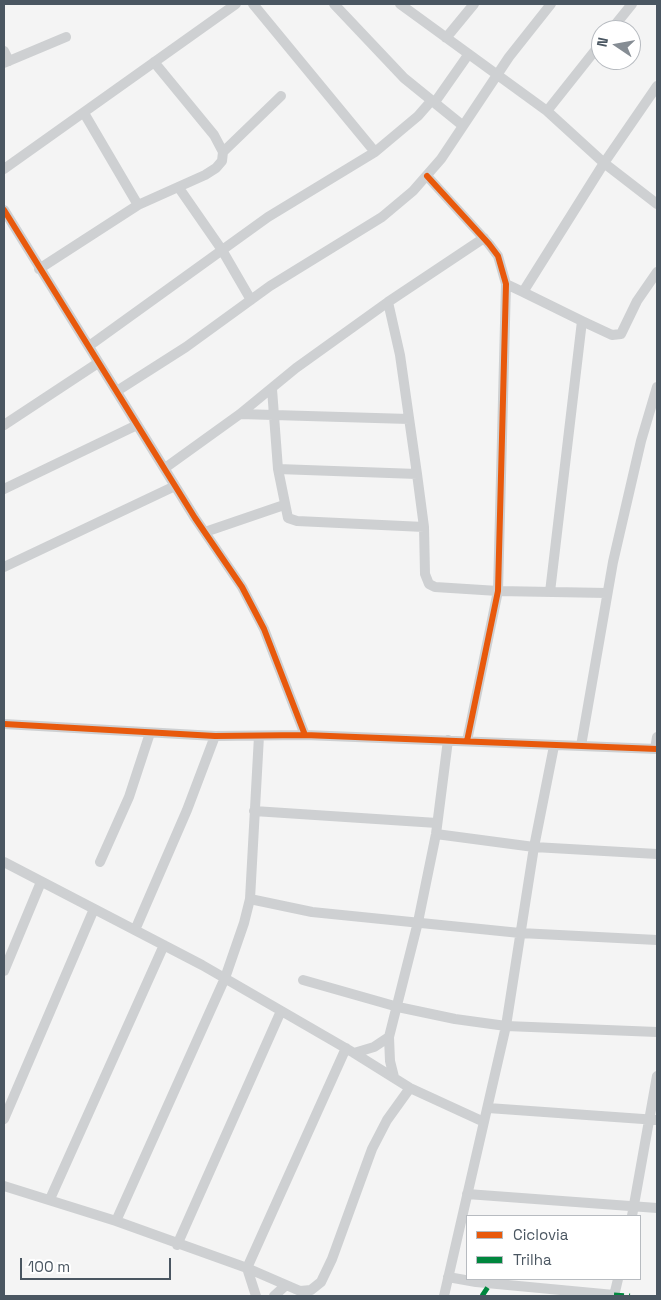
<!DOCTYPE html>
<style>
body{margin:0}
#map{position:relative;width:661px;height:1300px;overflow:hidden;background:#f4f4f4;font-family:"Space Grotesk",sans-serif}
canvas{display:block}
.frame{position:absolute;inset:0;border:5px solid #4a5661;pointer-events:none}
.legend{position:absolute;left:466px;top:1215px;width:175px;height:65px;box-sizing:border-box;background:#fff;border:1px solid #b7bbc0;margin:0;padding:6px 9px;list-style:none;font-size:15px;color:#4a5661}
.legend li{display:flex;align-items:center;gap:10px;height:25px}
.legend b{width:25px;border:1px solid #b7bbc0}
.north{position:absolute;left:591px;top:20px;width:50px;height:50px;box-sizing:border-box;background:#fff;border:1px solid #b7bbc0;border-radius:50%;rotate:282deg;font-size:14px;font-weight:700;line-height:20px;text-align:center;color:#4a5661}
.north::after{content:'';display:block;margin:auto;width:18px;height:22px;background:#868d94;clip-path:polygon(50% 0,100% 100%,50% 72%,0 100%)}
.scale{position:absolute;left:20px;top:1258px;width:151px;height:22px;box-sizing:border-box;border:2px solid #4a5661;border-top:0;padding-left:6px;font-size:15px;line-height:18px;white-space:nowrap;color:#4a5661;-webkit-text-stroke:4px #fff;paint-order:stroke}
</style>
<div id="map">
<canvas width="661" height="1300"></canvas>
<div class="frame"></div>
<ul class="legend">
<li><b style="height:6px;background:#e8590c"></b>Ciclovia</li>
<li><b style="height:6px;background:#00873e"></b>Trilha</li>
</ul>
<div class="north">N</div>
<div class="scale">100 m</div>
</div>
<script>
const context = document.querySelector('canvas').getContext('2d');
context.lineJoin = 'round';
function shape(rows) {
  const path = new Path2D();
  for (const r of rows) {
    path.moveTo(r[0], r[1]);
    for (let i = 2; i < r.length; i += 2) path.lineTo(r[i], r[i + 1]);
  }
  return path;
}
function strokePath(path, color, width, dash) {
  context.strokeStyle = color;
  context.lineWidth = width;
  context.lineCap = dash ? 'butt' : 'round';
  context.setLineDash(dash || []);
  context.stroke(path);
}
strokePath(shape([
 [253,4,375,152],
 [334,4,404,78,462,125],
 [400,4,547,111,604,163,657,204],
 [611,30,632,4],
 [446,38,474,4],
 [4,51,9,61],
 [4,63,66,37],
 [435,102,468,55],
 [547,111,601,43],
 [84,113,138,205],
 [223,152,281,96],
 [4,169,236,4],
 [427,176,489,244,498,256,506,284,498,591,467,741],
 [179,188,222,250,251,300],
 [4,210,195,518,242,587,264,629,305,735],
 [39,269,138,205,205,175,216,168,222,161,223,152,214,135,154,62],
 [506,284,523,292,604,163,657,86],
 [523,292,582,321,550,592],
 [388,302,400,355,417,474,424,527,425,574,429,584,435,587,498,591,607,593],
 [582,321,612,335,621,334,637,301,657,272],
 [89,346,268,217,375,152,418,116,432,100],
 [272,389,278,469,288,518,297,521,424,527],
 [117,391,186,347,270,286,382,217,413,191,441,159,509,57,551,4],
 [240,414,409,419],
 [4,425,98,363],
 [165,468,240,414,296,368,388,302,484,238],
 [278,469,417,474],
 [4,489,137,425],
 [205,532,284,505],
 [4,567,175,486],
 [4,724,215,736,305,735,657,749],
 [581,746,613,562,641,441,657,387],
 [655,749,657,737],
 [254,811,437,823],
 [436,834,534,847,657,854],
 [4,862,202,965,354,1053,410,1088,484,1122],
 [100,862,129,797,150,733],
 [250,899,312,912,520,933,657,940],
 [135,930,187,810,215,736],
 [4,971,41,882],
 [303,980,398,1007,455,1019,506,1026,657,1032],
 [389,1037,390,1061,394,1077],
 [346,1048,247,1268,300,1291,311,1290,321,1282,332,1259,372,1149,387,1120,410,1088],
 [354,1053,374,1047,389,1037,418,922,436,834,448,740],
 [488,1108,657,1120],
 [4,1119,94,909],
 [4,1186,116,1221,247,1268,256,1296],
 [467,1194,657,1208],
 [50,1199,164,945],
 [632,1216,657,1076],
 [116,1221,225,978,244,923,250,899,259,736],
 [177,1245,281,1011],
 [448,1277,476,1282,614,1295],
 [274,1296,285,1286],
 [444,1296,506,1026,534,847,554,746],
 [614,1296,618,1279]
]), '#ced0d2', 10);
strokePath(shape([
 [614,1295,630,1296],
 [482,1296,490,1284]
]), '#00873e', 5, [10, 5]);
strokePath(shape([
 [427,176,489,244,498,256,506,284,498,591,467,741],
 [4,210,195,518,242,587,264,629,305,735],
 [4,724,215,736,305,735,657,749]
]), '#e8590c', 6);
</script>
